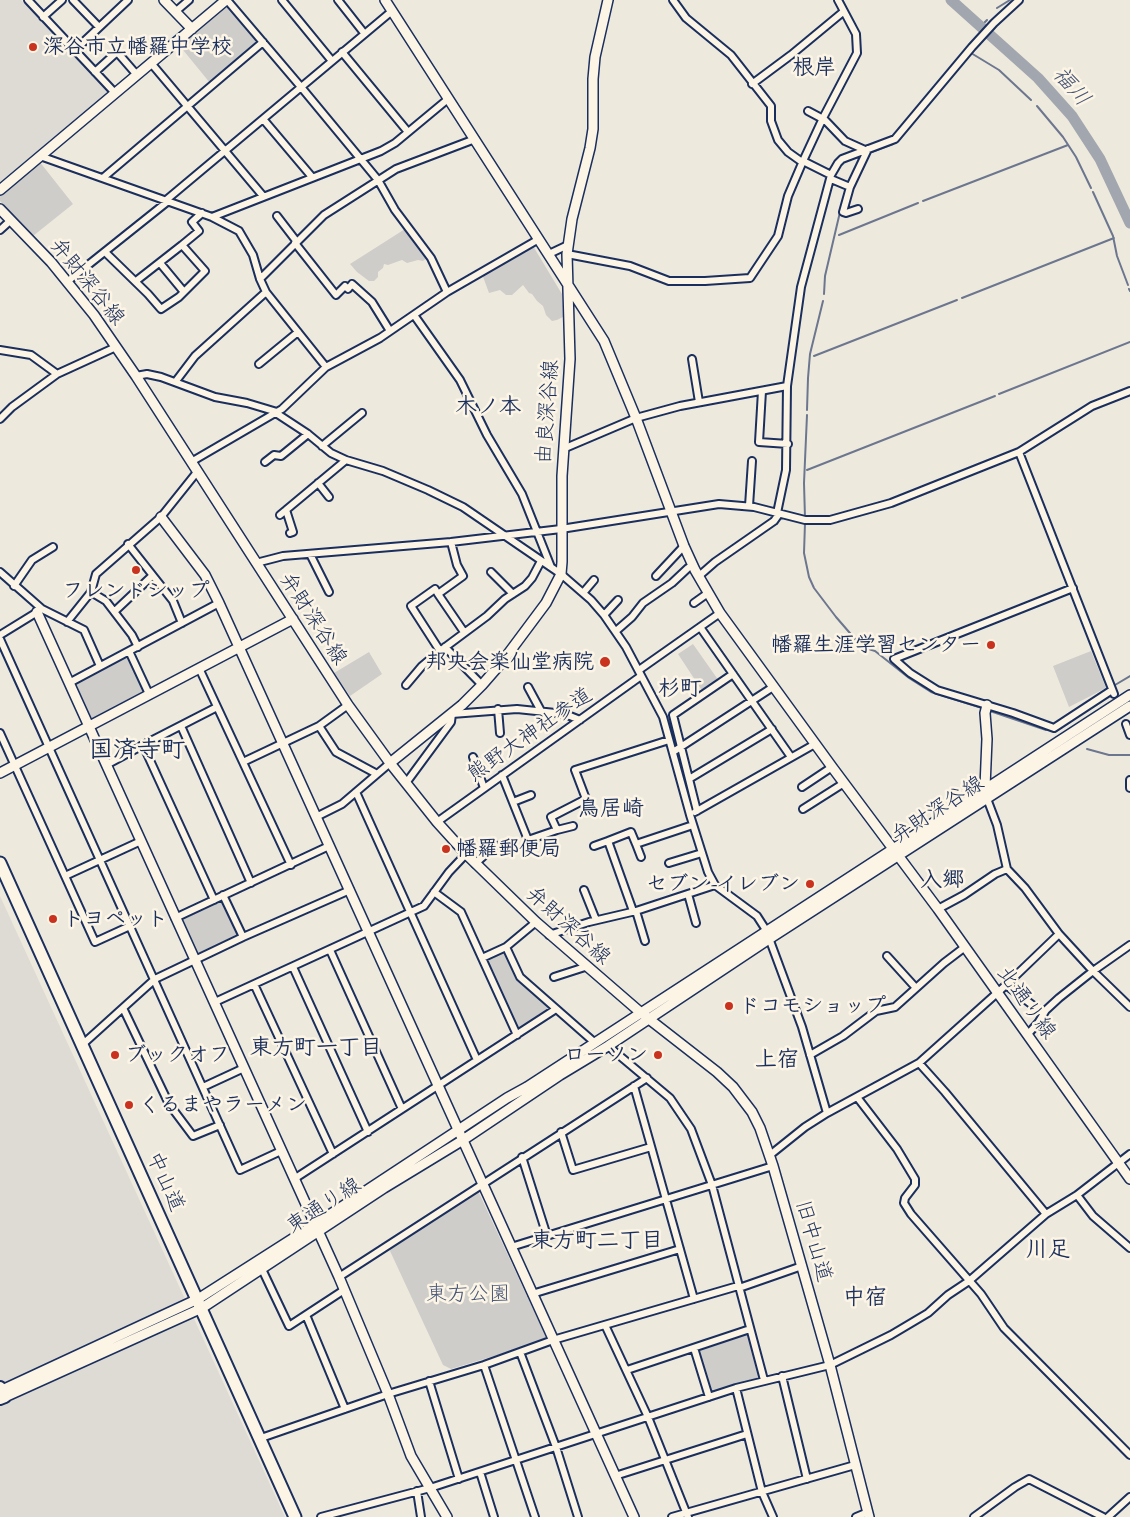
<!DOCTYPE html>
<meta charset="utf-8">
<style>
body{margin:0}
canvas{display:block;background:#eee9dd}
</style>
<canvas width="1130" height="1517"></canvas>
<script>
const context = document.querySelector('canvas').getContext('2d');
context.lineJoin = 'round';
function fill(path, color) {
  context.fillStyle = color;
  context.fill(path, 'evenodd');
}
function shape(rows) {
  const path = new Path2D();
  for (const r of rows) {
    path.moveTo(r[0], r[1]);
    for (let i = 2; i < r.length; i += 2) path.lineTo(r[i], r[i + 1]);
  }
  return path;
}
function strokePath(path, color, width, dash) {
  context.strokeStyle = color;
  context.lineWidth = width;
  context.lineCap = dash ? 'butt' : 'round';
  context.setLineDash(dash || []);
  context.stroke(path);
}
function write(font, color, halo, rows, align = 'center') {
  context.font = font + ' Caveat,"Klee One",sans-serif';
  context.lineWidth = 5;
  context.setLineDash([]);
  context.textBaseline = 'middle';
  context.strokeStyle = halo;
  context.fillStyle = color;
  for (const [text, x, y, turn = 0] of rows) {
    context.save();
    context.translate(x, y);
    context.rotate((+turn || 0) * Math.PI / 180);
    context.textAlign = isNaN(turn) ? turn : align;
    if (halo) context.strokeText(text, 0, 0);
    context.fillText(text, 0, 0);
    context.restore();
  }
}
fill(shape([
 [0,0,21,0,109,93,0,186],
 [0,896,285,1517,0,1517]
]), '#dedbd4');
fill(shape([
 [225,5,228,6,258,40,257,43,210,83,179,45],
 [39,161,73,204,33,236,0,201,0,195],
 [405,229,428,257,423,261,418,260,407,263,402,260,388,265,384,264,383,268,378,272,378,277,374,281,369,281,357,272,350,264],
 [533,246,562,294,563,317,557,320,552,321,546,315,543,306,537,301,532,294,529,293,523,285,512,295,506,295,500,290,489,293,482,274],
 [693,644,719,681,703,692,678,654],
 [1091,651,1106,688,1069,707,1053,666],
 [369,652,382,674,350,696,334,673],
 [126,656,130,657,144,689,142,693,93,718,89,717,75,685,77,682],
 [221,900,224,902,239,933,238,936,200,953,196,952,182,921,183,918],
 [504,951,506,953,518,978,550,1006,551,1009,520,1029,517,1028,487,962,488,959],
 [476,1192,479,1193,546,1337,544,1341,451,1369,443,1365,390,1251,391,1247],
 [748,1333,759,1373,757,1378,714,1393,711,1391,698,1353,702,1349]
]), '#cfcdca');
strokePath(shape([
 [997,8,1010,0],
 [980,27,987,20],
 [971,53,999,70,1031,100],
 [1037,106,1063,137,1076,157,1091,188],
 [869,153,893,144],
 [1093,192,1113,236,1117,256,1128,285],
 [923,201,1068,145],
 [839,235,918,203],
 [1129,289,1130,291],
 [824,294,825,276,840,212],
 [962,298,1114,238],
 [814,356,957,300],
 [999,394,1130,342],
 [807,410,808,378,810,354,823,301],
 [807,470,995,396],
 [805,518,804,483,807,415],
 [805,523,804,553,809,577,814,588,836,617,862,647,875,651,909,678,931,692,982,708],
 [1115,685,1130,676],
 [990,711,1046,730],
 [1087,749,1109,755,1130,755]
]), '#6c778f', 2);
strokePath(shape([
 [951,0,1038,78,1072,116,1100,159,1130,223]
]), '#a2a7af', 11);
const street = shape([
 [28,0,115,93],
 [73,0,99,27],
 [227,0,301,87,378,180,395,210,431,258,447,292],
 [282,0,332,61],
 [338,0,364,33],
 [673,0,686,18,731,55,771,106,771,121,778,140,788,152,802,162],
 [175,12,189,0],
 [43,17,62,0],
 [75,50,128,0],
 [342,52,408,132],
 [151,63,263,196],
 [95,72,117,52,137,75],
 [752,84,791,55,843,12],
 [808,111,823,119],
 [823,118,845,141,865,150],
 [263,119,312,177],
 [40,156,212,217,239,231,253,255,260,279,266,292,326,367],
 [803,161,831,175],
 [104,177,263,42],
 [831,179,850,187],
 [165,201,392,11],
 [858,209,846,213,843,212,850,187,868,149],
 [277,216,297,242],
 [212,217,381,151,395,143,448,99],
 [0,230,11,220],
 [295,243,336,295,345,286,348,289,352,284,372,302,390,331],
 [105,252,148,294,161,309,179,297,205,271,182,245,199,231,192,222,202,213],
 [549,254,568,245],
 [567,254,630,266,669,281,705,281,750,278,778,236,788,196,803,161,823,118,857,53,856,34,838,0],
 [160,263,184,292],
 [260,279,324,215,396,169,475,139],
 [68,281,167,202],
 [136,281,182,245],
 [414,315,460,380,487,435,522,494,551,567],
 [0,350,31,355,57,374],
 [692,359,699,402],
 [259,364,298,332],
 [136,376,147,374,161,377,215,397,247,403,277,412],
 [176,381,195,356,266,292],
 [762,391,759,442,788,444],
 [276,413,308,434,331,453,346,460,383,471,428,490,463,507,561,574,591,600,604,615,626,647,663,717,690,815,708,872,715,885,757,916,766,930,802,1027,827,1113],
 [0,419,12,407,57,374,116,347],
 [322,446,362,413],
 [563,449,636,418,680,406,787,386],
 [1019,452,1114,694],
 [191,462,282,409,326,367,380,338,447,292,539,239],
 [265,462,274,455,281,456,308,434],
 [318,483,329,497],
 [749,506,752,461],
 [286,510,293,532,290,533],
 [777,513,786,470,787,386,801,287,831,175,838,163,842,159,895,139,972,47,994,23,1019,0],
 [280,515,346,460],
 [128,544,173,601,182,623],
 [310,554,329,592],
 [256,563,283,556,451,542,561,529,719,504,754,507,805,520,830,520,891,503,1019,452,1092,406,1130,391],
 [0,572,42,609,84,630,100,666],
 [491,572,513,594],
 [656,576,684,546],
 [699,576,715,562,774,521,779,514],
 [14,586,32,560,53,547],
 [1073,588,894,659,910,673,937,690,1013,713,1054,728,1112,690],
 [91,592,106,601,132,635,138,647],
 [583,593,594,580],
 [438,594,464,632],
 [694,603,708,593],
 [115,611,152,576],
 [604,615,618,600],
 [67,622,91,592,96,574,161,517,197,472],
 [700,627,791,757],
 [616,631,632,617,643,603,672,583,688,568,693,565],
 [0,635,39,611],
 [0,639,240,1170,281,1151],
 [445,647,482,685],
 [129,651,149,694],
 [440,651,487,616,505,599,525,586,532,578,541,561],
 [199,668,291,865],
 [639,670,720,613],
 [69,683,219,603],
 [406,685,422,666,440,651,411,606,435,589,438,594,463,576,457,565,451,542],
 [528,687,541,711],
 [498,709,500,733],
 [1126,724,1130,735],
 [181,726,251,883],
 [319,726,336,752,377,774],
 [0,733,95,942,130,926],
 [673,752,773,687],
 [473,757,484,788],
 [243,762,319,726,348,705],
 [106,765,143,745],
 [502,775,528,840,557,830,551,817,586,799,575,770,669,740],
 [689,779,772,729],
 [1130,780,1130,788],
 [406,783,451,722,452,714,517,709,565,714,580,720],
 [802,787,832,767],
 [356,792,477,1060],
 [986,796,997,825,1007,869,1025,888,1059,934,1093,971,1130,1007],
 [513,802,531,795],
 [803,809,844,783],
 [697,811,673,715,733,674],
 [695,812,815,744],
 [316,817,342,804,390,763],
 [437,822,641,676],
 [557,830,573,826],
 [636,844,641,857],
 [594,846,608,841],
 [669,863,702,853],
 [475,864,495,845],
 [65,876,141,841],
 [584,890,596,920],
 [434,892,461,912,517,1035],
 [688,894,696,923],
 [223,895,243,937],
 [214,900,143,745,217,707],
 [938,909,964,895,995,874,1007,869],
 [633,911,608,841,631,832,636,844,693,825],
 [636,911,645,941],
 [175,918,329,846],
 [549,935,589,922,636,911,715,885],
 [506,947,520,977,594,1042],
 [330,950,402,1109],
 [887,956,916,988],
 [482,958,506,947,536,922],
 [293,967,368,1132],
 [554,977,585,967],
 [254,984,333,1154],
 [1006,985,1043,1013],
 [215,1002,424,906,449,872,466,854],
 [123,1008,169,1104,193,1136,220,1125],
 [1027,1035,1038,1023,1046,1010,1059,998,1093,971,1130,945],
 [83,1044,155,979,243,937,350,890],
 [608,1046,670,1098,691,1129,712,1185,764,1380],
 [810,1055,843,1036,876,1011,895,1007,944,963,965,947],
 [919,1063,945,1092,1046,1214],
 [634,1086,694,1299],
 [203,1087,244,1068],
 [857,1097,897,1149,915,1179,915,1185,905,1198,904,1203,911,1214,981,1294,1004,1328,1130,1455],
 [561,1132,573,1170,651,1147],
 [770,1155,805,1127,827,1113,919,1063,1006,985,1059,934],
 [522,1157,547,1236],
 [294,1179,556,1009],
 [1077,1195,1093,1216,1130,1248],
 [511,1247,773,1166],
 [260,1265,289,1326,344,1290],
 [339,1277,647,1078],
 [739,1288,802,1266],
 [532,1294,680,1249],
 [306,1315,345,1409],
 [605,1325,648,1417,688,1517],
 [694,1348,709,1397],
 [520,1352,556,1447,578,1517],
 [484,1365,535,1517],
 [627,1370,750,1329],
 [782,1376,807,1479],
 [429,1381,459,1479],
 [736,1388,762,1492,773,1517],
 [261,1438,388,1394,484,1365,553,1340,738,1286],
 [480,1472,494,1517],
 [615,1476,747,1434],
 [417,1491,421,1517],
 [321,1517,430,1488,736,1388,830,1365,891,1335,928,1313,948,1295,969,1281,1046,1214,1077,1195,1130,1154],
 [672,1517,855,1465],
 [856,1517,868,1512],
 [974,1517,1015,1487,1029,1479,1103,1517],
 [1108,1517,1130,1497]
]);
const secondary = shape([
 [164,0,192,29],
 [385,0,604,341,636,418,684,546,695,570,720,613,832,767,938,909,1130,1179],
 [0,190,226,0],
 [0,209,51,262,94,315,136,376,348,705,390,763,437,822,466,854,536,922,640,1012,717,1072,733,1087,752,1112,760,1128,773,1166,830,1365,869,1517],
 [161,517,205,575,219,603,634,1517],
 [37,612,339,1277,388,1394,411,1456,447,1517],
 [390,763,462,705,482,685,502,662,546,603,561,574,562,562,562,476,570,359,567,254,572,219,590,148,593,129,593,79,595,57,608,0],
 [0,773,293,619],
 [985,787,987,739,985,713,987,705],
 [2,1390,198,1299,314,1225,507,1098,527,1087,1130,695],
 [5,1397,202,1308,384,1188,463,1140,560,1075,608,1046,769,939,1130,706]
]);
const primary = shape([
 [0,1387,5,1397,0,1399]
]);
const highway = shape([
 [0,863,295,1517]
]);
strokePath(street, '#1b2f5e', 10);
strokePath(secondary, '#1b2f5e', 12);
strokePath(primary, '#1b2f5e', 14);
strokePath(highway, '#1b2f5e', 15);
strokePath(street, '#fcf5e5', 6);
strokePath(secondary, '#fcf5e5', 9);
strokePath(primary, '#fcf5e5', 10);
strokePath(highway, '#fcf5e5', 11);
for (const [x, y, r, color] of [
 [33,47,5,"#c8321e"],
 [136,570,5,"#c8321e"],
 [991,645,5,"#c8321e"],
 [605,662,6,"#c8321e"],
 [446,849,5,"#c8321e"],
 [810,884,5,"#c8321e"],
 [53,919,5,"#c8321e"],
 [729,1006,5,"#c8321e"],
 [115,1055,5,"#c8321e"],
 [658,1055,5,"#c8321e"],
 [129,1105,5,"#c8321e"]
]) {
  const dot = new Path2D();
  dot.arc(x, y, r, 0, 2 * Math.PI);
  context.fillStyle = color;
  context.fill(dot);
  strokePath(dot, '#fcf5e5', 2);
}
write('bold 21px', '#1b2f5e', '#fcf5e5', [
 ["深谷市立幡羅中学校",43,47],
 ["フレンドシップ",136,591,"center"],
 ["幡羅生涯学習センター",981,645,"right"],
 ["邦央会楽仙堂病院",594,662,"right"],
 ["幡羅郵便局",456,849],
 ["セブン-イレブン",800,884,"right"],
 ["トヨペット",63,919],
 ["ドコモショップ",739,1006],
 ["ブックオフ",125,1055],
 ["ローソン",648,1055,"right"],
 ["くるまやラーメン",139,1105]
], 'left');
write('21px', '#1b2f5e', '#fcf5e5', [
 ["弁財深谷線",87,282,51],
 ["由良深谷線",548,412,-86],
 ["弁財深谷線",313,619,57],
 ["熊野大神社参道",530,735,-35],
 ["弁財深谷線",938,810,-33],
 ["弁財深谷線",568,926,42],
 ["北通り線",1026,1003,54],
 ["中山道",165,1182,66],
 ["東通り線",324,1206,-33],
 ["旧中山道",813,1241,74]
]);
write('21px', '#485679', '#fcf5e5', [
 ["東方公園",468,1294]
]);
write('bold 22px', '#1b2f5e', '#fcf5e5', [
 ["根岸",814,68],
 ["木ノ本",488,407],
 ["杉町",680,689],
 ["鳥居崎",611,809],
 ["入郷",942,880],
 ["東方町一丁目",316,1048],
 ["上宿",777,1060],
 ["東方町二丁目",597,1241],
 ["川足",1048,1250],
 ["中宿",865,1298]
]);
write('italic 22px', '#445376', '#fcf5e5', [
 ["福川",1071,87,49]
]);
write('bold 24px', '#1b2f5e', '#fcf5e5', [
 ["国済寺町",137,751]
]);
</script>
